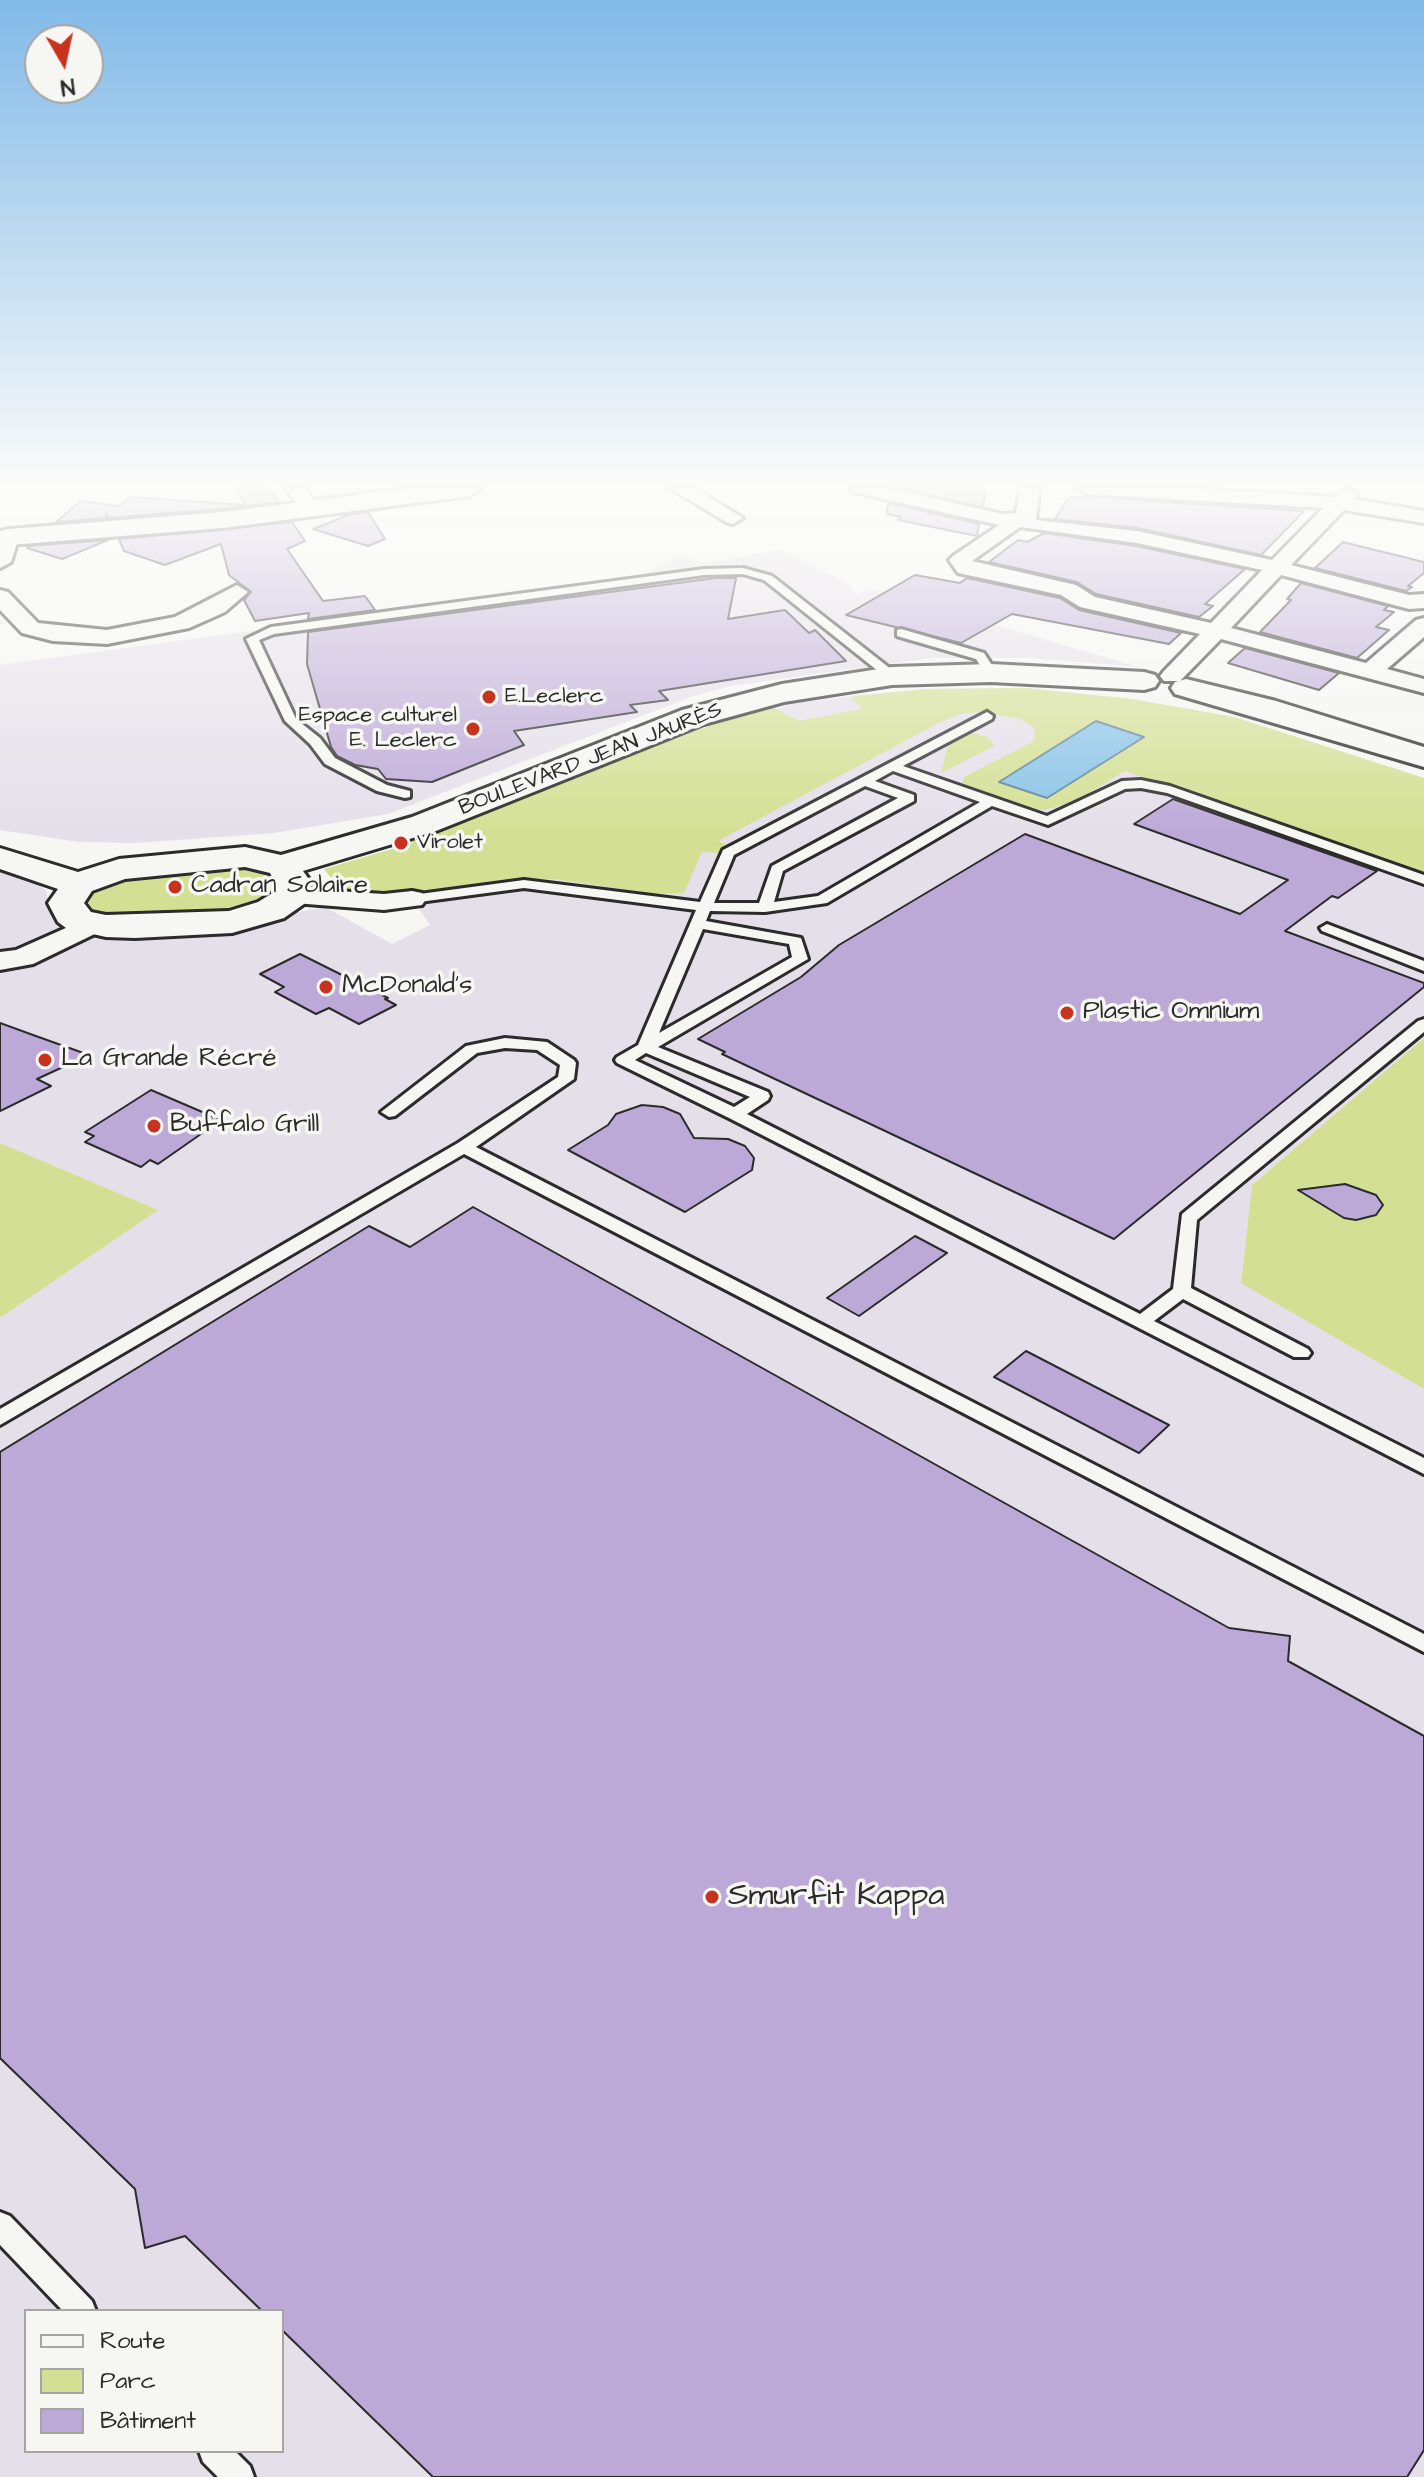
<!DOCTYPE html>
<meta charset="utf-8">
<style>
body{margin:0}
#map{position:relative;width:1424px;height:2477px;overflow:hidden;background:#f6f6f2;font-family:"Architects Daughter",sans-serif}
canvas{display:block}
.legend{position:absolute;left:24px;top:2309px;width:260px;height:144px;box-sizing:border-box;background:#f6f6f2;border:2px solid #a5a5a2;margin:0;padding:10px 14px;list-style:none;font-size:24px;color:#2b2b2b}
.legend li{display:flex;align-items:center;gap:16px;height:40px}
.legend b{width:40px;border:2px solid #a5a5a2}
.north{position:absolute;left:24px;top:24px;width:80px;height:80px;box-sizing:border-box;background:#f6f6f2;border:2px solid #a5a5a2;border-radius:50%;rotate:171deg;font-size:22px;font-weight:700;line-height:32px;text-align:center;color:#2b2b2b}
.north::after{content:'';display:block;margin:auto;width:28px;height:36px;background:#c8321e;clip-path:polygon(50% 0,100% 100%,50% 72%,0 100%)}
</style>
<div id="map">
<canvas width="1424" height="2477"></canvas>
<ul class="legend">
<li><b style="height:10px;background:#f6f6f2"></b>Route</li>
<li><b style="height:22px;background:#d3e093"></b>Parc</li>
<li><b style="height:22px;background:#bda9d8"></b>Bâtiment</li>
</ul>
<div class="north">N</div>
</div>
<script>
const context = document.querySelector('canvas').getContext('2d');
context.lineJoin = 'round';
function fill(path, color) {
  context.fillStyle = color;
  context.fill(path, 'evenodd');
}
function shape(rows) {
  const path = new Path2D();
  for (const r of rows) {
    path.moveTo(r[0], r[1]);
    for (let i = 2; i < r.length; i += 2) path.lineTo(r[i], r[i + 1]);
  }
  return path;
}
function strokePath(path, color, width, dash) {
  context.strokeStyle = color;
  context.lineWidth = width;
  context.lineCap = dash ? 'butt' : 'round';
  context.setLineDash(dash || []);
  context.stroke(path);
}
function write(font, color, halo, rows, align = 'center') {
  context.font = font + ' "Architects Daughter",sans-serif';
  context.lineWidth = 7;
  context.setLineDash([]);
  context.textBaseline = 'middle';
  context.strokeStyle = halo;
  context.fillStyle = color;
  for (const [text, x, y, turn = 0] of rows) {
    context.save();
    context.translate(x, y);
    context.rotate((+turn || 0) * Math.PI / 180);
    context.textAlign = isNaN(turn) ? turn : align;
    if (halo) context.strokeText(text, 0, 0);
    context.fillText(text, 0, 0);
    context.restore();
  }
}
fill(shape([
 [780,550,846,582,857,595,870,589,884,592,1138,667,1030,658,932,658,730,686,688,698,388,814,274,833,135,843,79,842,0,830,0,665,633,579,681,554,703,563],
 [1026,688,1132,699,1234,717,1424,778,1424,1038,1252,1185,1241,1282,1424,1389,1424,2477,0,2477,0,1318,157,1210,0,1143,0,866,33,880,46,891,53,919,64,929,232,931,292,913,325,907,392,944,430,925,397,876,719,726,791,704,860,695,924,689],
 [26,2311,282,2311,282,2451,26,2451]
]), '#e5dfea');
fill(shape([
 [1026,688,1132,699,1234,717,1424,778,1424,875,1125,771,1074,802,1044,810,1021,808,962,783,964,777,1034,741,1035,729,1020,719,980,712,960,714,935,725,718,841,732,847,722,853,702,852,684,893,656,894,554,879,513,880,393,895,330,895,331,878,324,869,412,843,409,839,767,704,799,721,862,709,850,697,924,689],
 [974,733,989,738,994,746,941,773,949,740],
 [242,866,272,876,274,886,269,896,259,902,231,912,103,916,88,910,83,902,95,887,110,881],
 [1424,1038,1424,1389,1241,1283,1252,1185],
 [0,1143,158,1210,0,1318]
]), '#d3e093');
const water = shape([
 [1096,721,1144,737,1047,798,999,782,1096,721]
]);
fill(water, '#89c3e8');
strokePath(water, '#63869c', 2);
const building = shape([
 [235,488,269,488,279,502,223,509,108,518,106,513,106,518,56,522,81,501,119,506,131,497,245,505,235,488],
 [900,488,986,488,983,507,900,488],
 [1069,497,1104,498,1304,511,1261,555,1138,528,1055,519,1069,497],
 [888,503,979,524,977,536,898,520,901,517,887,514,888,503],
 [368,512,385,539,368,546,313,529,348,515,368,512],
 [292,522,305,541,287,549,323,601,365,596,375,610,308,619,309,613,255,621,244,600,251,592,229,575,221,544,165,565,124,551,119,539,292,522],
 [1044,533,1136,546,1245,569,1205,604,1213,606,1199,617,1096,594,1077,582,989,562,1018,540,1027,542,1044,533],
 [108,540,62,559,27,548,28,546,108,540],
 [1343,542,1424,562,1424,573,1408,586,1412,587,1406,591,1315,568,1343,542],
 [915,575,960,583,967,578,1060,598,1079,610,1181,633,1169,644,1012,614,961,643,846,615,915,575],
 [716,578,736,578,728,619,785,610,809,633,815,630,846,661,659,691,668,700,630,705,637,712,514,731,524,745,432,782,386,779,378,769,355,765,337,756,331,747,307,664,308,632,716,578],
 [1301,583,1388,606,1384,610,1394,612,1376,627,1389,630,1357,658,1260,632,1291,600,1287,599,1301,583],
 [1245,648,1339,673,1319,690,1228,663,1245,648],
 [1173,799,1377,871,1338,898,1332,896,1285,931,1424,983,1424,987,1114,1239,722,1054,725,1052,698,1039,801,977,839,945,1025,834,1240,914,1288,880,1134,824,1173,799],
 [300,954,388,998,385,999,396,1005,359,1024,329,1008,316,1014,275,992,284,987,260,974,300,954],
 [0,1023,33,1035,89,1055,37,1079,51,1086,0,1111,0,1023],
 [151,1090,221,1120,158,1164,150,1160,141,1167,85,1142,94,1136,85,1132,151,1090],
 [642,1105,663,1107,680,1114,694,1138,728,1139,745,1146,754,1158,752,1170,685,1212,568,1150,608,1125,616,1114,642,1105],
 [1345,1184,1376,1195,1383,1205,1376,1215,1356,1220,1344,1218,1298,1190,1345,1184],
 [473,1207,1229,1628,1290,1636,1288,1661,1424,1736,1424,2450,1407,2477,433,2477,282,2330,282,2311,262,2311,185,2236,145,2248,135,2189,0,2058,0,1452,369,1226,410,1247,473,1207],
 [915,1236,947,1253,859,1316,827,1298,915,1236],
 [1026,1351,1169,1425,1139,1453,994,1377,1026,1351]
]);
fill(building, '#bda9d8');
strokePath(building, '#2b2b2b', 2);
const service = shape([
 [743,568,772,576,896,673,896,679,888,679,764,580,743,574,704,575,274,634,259,640,296,719,320,738,335,758,387,785,410,791,410,797,405,798,377,791,325,764,310,744,285,721,246,639,271,627,704,569,743,568],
 [901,629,984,653,997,673,987,676,976,659,897,636,897,630,901,629],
 [987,712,993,716,992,719,903,766,1047,816,1122,781,1141,780,1170,786,1424,875,1424,884,1167,793,1141,788,1125,789,1048,825,992,806,827,903,765,912,710,911,706,921,801,938,808,959,658,1047,768,1092,770,1096,768,1100,747,1114,1140,1314,1173,1289,1182,1214,1418,1021,1424,1019,1424,1032,1197,1220,1191,1288,1308,1349,1311,1353,1308,1357,1294,1357,1183,1299,1154,1321,1424,1458,1424,1474,729,1118,617,1063,615,1060,617,1057,638,1045,696,910,524,888,412,903,405,899,412,895,524,880,700,902,723,850,987,712],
 [893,771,980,802,818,896,774,902,783,871,914,801,914,795,875,781,893,771],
 [865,786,898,798,772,866,759,903,714,903,734,855,865,786],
 [703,929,789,944,792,957,659,1033,703,929],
 [646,1053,750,1097,734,1107,635,1060,646,1053],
 [1327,924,1424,961,1424,971,1322,931,1320,928,1327,924],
 [505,1038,547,1042,574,1060,576,1063,574,1079,476,1147,1424,1634,1424,1652,464,1154,0,1425,0,1409,458,1143,558,1077,560,1065,537,1050,505,1048,477,1053,395,1116,389,1117,381,1112,466,1046,505,1038],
 [0,2212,10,2216,92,2301,96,2311,63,2311,0,2245,0,2212],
 [199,2451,235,2451,250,2466,254,2477,218,2477,203,2462,199,2451]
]);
const minor = shape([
 [285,488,305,488,322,510,319,514,305,514,285,488],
 [670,488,694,488,743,518,733,524,726,522,670,488],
 [851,488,887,488,1002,514,1016,513,1020,488,1040,488,1036,520,1137,531,1272,560,1323,508,1088,494,1078,488,1187,488,1334,497,1348,488,1358,494,1354,499,1424,511,1424,523,1344,510,1291,565,1409,595,1424,594,1424,608,1409,609,1281,575,1231,628,1366,663,1416,620,1424,618,1424,637,1387,669,1424,679,1424,693,1221,639,1180,681,1164,681,1160,676,1164,671,1200,634,1080,607,1061,595,958,573,949,560,953,556,999,525,854,492,851,488],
 [1020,527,1137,543,1262,570,1211,623,1095,597,1076,585,972,561,1020,527],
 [0,531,16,533,19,537,11,562,0,568,0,531],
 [237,585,248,592,225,612,189,628,107,644,53,641,22,633,0,610,0,590,8,592,38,623,107,630,175,617,237,585],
 [291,888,384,894,412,891,422,893,426,899,422,905,384,910,281,902,277,896,281,890,291,888],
 [93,916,103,918,107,924,103,930,33,964,0,970,0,952,16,950,93,916]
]);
const tertiary = shape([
 [410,488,482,488,469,496,223,528,9,545,0,543,0,531,9,529,223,512,410,488]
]);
const secondary = shape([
 [991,664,1144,672,1155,675,1159,681,1155,687,1144,690,991,682,892,685,784,702,704,724,436,831,303,871,311,882,304,904,284,918,232,933,135,938,106,937,66,928,58,922,48,903,58,889,0,869,0,848,78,872,119,859,245,847,281,855,412,817,682,710,782,684,892,667,991,664],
 [245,867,270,873,275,882,274,892,258,902,229,911,106,915,91,912,84,903,92,891,125,879,245,867],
 [1186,679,1276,701,1424,747,1424,767,1175,694,1171,688,1175,682,1186,679]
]);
strokePath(service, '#2b2b2b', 6);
strokePath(minor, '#2b2b2b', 6);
strokePath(tertiary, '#2b2b2b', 6);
strokePath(secondary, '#2b2b2b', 6);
fill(service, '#f6f6f2');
fill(minor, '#f6f6f2');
fill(tertiary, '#f6f6f2');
fill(secondary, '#f6f6f2');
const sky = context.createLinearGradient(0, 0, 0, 835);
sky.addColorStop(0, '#82bae8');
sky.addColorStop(0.58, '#fbfbf9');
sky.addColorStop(1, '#fbfbf900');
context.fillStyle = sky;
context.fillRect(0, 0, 1424, 835);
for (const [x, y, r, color] of [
 [489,697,8,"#c8321e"],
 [473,729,8,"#c8321e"],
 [401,843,8,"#c8321e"],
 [175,887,8,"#c8321e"],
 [326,987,8,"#c8321e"],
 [1067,1013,8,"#c8321e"],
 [45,1060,8,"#c8321e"],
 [154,1126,8,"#c8321e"],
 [712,1897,8,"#c8321e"]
]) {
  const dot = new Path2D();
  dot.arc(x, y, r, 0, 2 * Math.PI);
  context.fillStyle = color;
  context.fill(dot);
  strokePath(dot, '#f6f6f2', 3);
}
write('22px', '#2b2b2b', '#f6f6f2', [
 ["E.Leclerc",505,697],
 ["Espace culturel",457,716,"right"],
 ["E. Leclerc",457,741,"right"],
 ["Virolet",417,843]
], 'left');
write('22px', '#2b2b2b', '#f6f6f2', [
 ["BOULEVARD JEAN JAURÈS",591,760,-21]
]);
write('26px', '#2b2b2b', '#f6f6f2', [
 ["Cadran Solaire",191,887],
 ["McDonald's",342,987],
 ["Plastic Omnium",1083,1013],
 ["La Grande Récré",61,1060],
 ["Buffalo Grill",170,1126]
], 'left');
write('32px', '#2b2b2b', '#f6f6f2', [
 ["Smurfit Kappa",728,1897]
], 'left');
</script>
